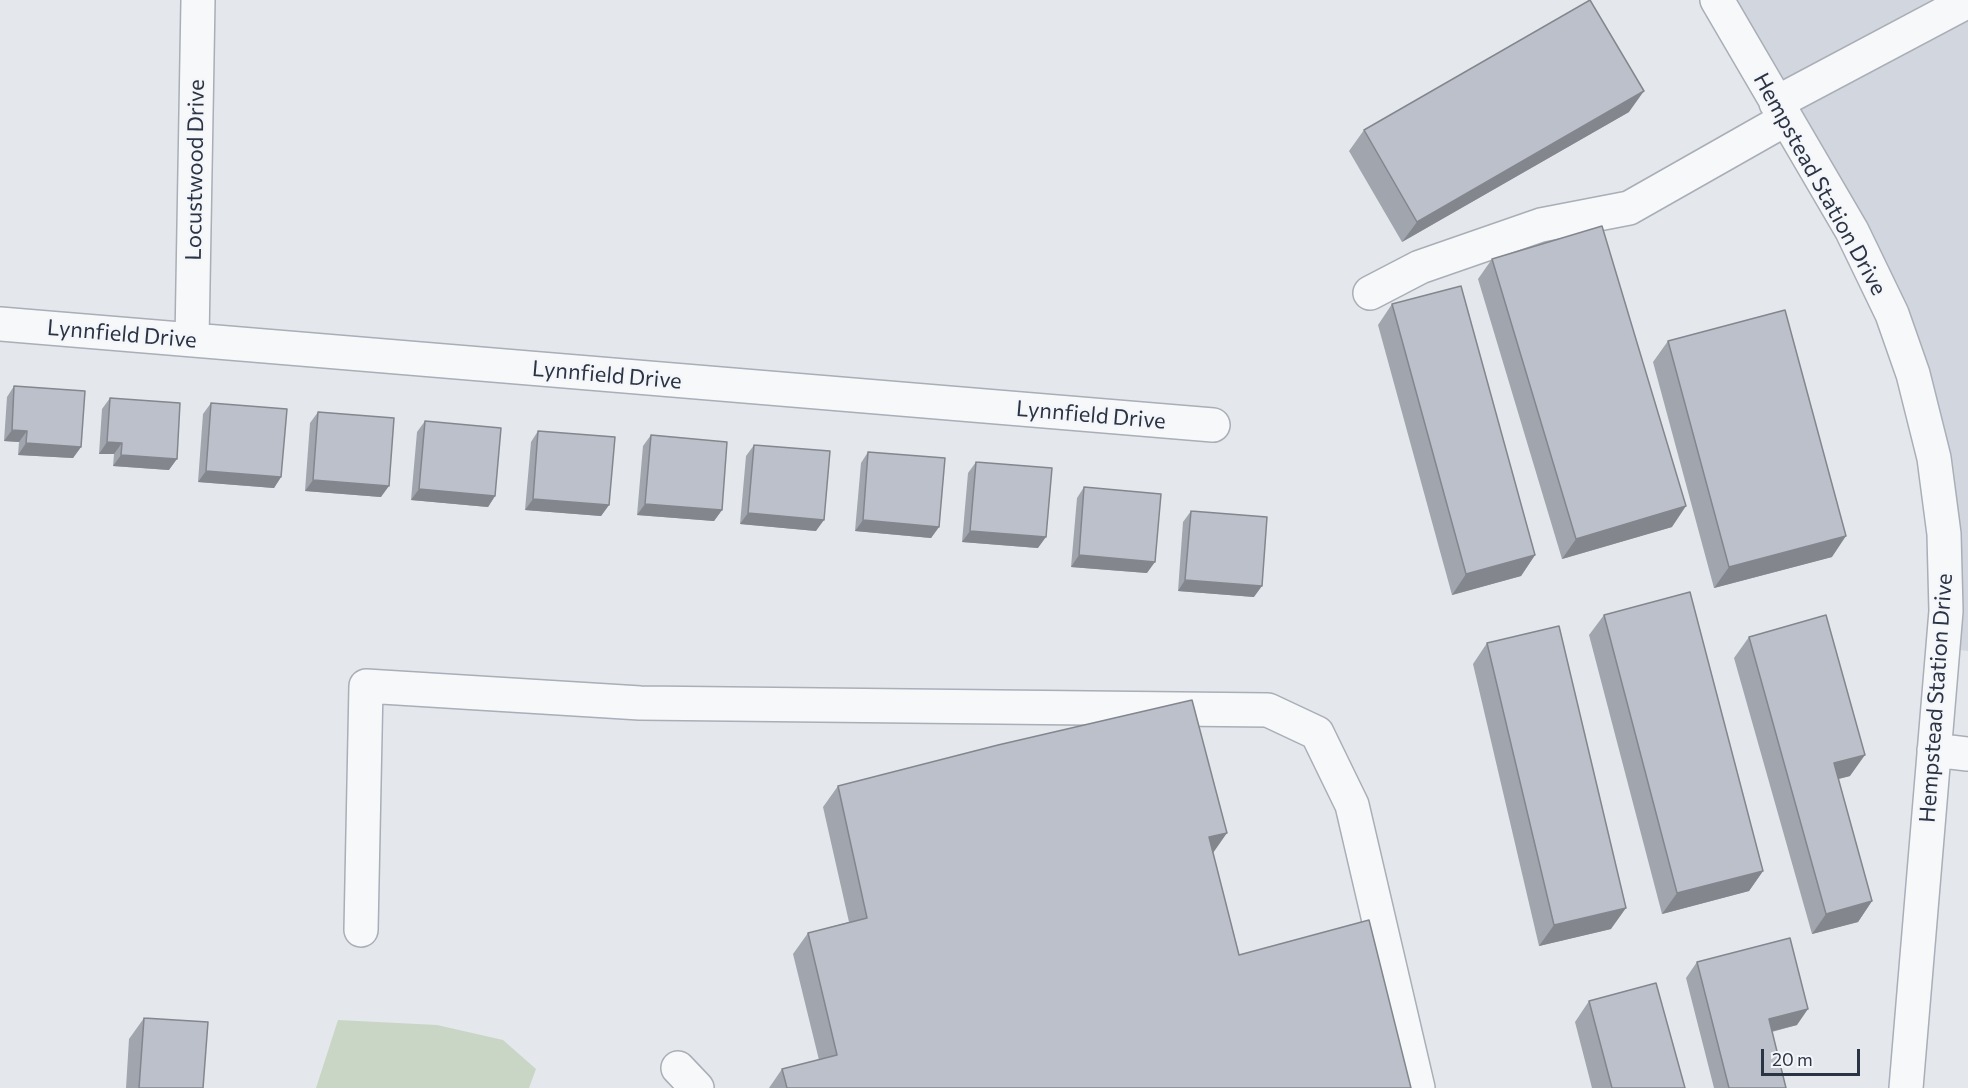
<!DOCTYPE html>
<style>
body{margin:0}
#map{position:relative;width:1968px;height:1088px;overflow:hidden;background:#e4e7ec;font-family:Commissioner,sans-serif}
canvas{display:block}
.scale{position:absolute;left:1761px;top:1049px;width:99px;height:27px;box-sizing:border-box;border:3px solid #2b3445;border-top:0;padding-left:8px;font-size:18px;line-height:21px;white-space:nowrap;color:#2b3445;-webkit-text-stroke:4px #f4f6f9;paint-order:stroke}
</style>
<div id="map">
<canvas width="1968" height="1088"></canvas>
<div class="scale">20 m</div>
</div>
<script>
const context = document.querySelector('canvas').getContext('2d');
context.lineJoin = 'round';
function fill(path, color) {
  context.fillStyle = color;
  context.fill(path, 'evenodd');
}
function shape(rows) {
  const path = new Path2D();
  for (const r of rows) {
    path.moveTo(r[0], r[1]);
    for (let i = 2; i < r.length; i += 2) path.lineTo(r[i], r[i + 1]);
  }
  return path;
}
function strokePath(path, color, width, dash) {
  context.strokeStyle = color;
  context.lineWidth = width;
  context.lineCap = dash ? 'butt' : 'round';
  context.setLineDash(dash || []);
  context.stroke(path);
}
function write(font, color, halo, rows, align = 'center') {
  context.font = font + ' Commissioner,sans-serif';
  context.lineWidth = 5;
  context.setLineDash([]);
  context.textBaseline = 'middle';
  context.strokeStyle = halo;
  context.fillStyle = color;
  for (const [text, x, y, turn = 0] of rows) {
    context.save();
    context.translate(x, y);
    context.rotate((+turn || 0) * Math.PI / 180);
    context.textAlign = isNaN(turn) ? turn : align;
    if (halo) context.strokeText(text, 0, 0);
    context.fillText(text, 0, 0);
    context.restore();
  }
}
fill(shape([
 [1719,0,1968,0,1968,651,1943,648,1946,611,1892,314]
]), '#d2d6de');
fill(shape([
 [338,1020,437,1025,503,1040,536,1069,529,1088,316,1088]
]), '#c9d6c5');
const minor = shape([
 [1717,0,1852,231,1892,314,1913,374,1934,458,1944,534,1946,611,1906,1088],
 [1776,103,1968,1],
 [1370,293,1420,267,1541,225,1629,208,1786,119],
 [0,324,1213,425],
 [192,340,198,0],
 [1934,750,1968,754],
 [361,930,366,686,640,703,1268,710,1317,733,1352,805,1418,1088],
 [678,1068,697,1088]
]);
strokePath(minor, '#a9aeb7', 36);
strokePath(minor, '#f7f8fa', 33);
fill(shape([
 [1629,112,1402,242,1349,151,1364,130],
 [1492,259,1672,527,1562,559,1478,279],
 [1392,304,1535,555,1521,576,1452,595,1378,325],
 [1668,341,1832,557,1714,588,1653,362],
 [14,386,81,447,73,458,18,455,19,442,4,441,7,397],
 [110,398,169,470,113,466,114,454,99,454,102,409],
 [211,403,281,477,274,488,198,482,203,414],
 [318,412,381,497,305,491,310,423],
 [425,421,495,496,488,507,411,500,417,432],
 [538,431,609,505,601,516,525,510,531,442],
 [651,435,722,510,714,521,637,515,643,446],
 [754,445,816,531,740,524,746,456],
 [868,452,939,527,931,538,855,531,861,463],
 [976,462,1038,548,962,542,968,473],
 [1084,487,1147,573,1071,567,1077,498],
 [1191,511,1254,597,1178,591,1183,522],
 [1604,615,1763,871,1749,891,1662,914,1589,635],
 [1749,637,1850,776,1838,779,1872,901,1858,922,1812,934,1734,658],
 [1487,643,1611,929,1539,946,1473,664],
 [838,786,1213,853,1239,955,1411,1088,769,1088,782,1069,819,1060,793,954,808,933,849,922,823,807],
 [1697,962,1797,1025,1772,1032,1786,1088,1714,1088,1686,978],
 [1589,1001,1685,1088,1592,1088,1575,1022],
 [144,1018,203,1088,126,1088,129,1039]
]), '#a1a5ae');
fill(shape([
 [1644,91,1629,112,1402,242,1417,222],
 [12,430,27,431,19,442,4,441],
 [107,442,122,443,114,454,99,454],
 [26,443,81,447,73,458,18,455],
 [121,455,177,459,169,470,113,466],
 [206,471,281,477,274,488,198,482],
 [313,480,389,486,381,497,305,491],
 [419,489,495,496,488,507,411,500],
 [533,499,609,505,601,516,525,510],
 [645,504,722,510,714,521,637,515],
 [1686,506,1672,527,1562,559,1576,539],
 [748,513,824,520,816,531,740,524],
 [863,520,939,527,931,538,855,531],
 [970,531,1046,537,1038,548,962,542],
 [1846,536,1832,557,1714,588,1729,567],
 [1079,555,1155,562,1147,573,1071,567],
 [1535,555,1521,576,1452,595,1466,574],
 [1185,580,1262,586,1254,597,1178,591],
 [1865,755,1850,776,1819,784,1834,763],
 [1227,833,1213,853,1209,837],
 [1763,871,1749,891,1662,914,1677,893],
 [1872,901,1858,922,1812,934,1826,914],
 [1626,908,1611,929,1539,946,1554,925],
 [1808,1009,1797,1025,1757,1035,1769,1019]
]), '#83868d');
const building = shape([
 [1590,0,1644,91,1417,222,1364,130,1590,0],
 [1602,226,1686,506,1576,539,1492,259,1602,226],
 [1461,286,1535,555,1466,574,1392,304,1461,286],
 [1785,310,1846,536,1729,567,1668,341,1785,310],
 [14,386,85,391,81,447,26,443,27,431,12,430,14,386],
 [110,398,180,403,177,459,121,455,122,443,107,442,110,398],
 [211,403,287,409,281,477,206,471,211,403],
 [318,412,394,418,389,486,313,480,318,412],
 [425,421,501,428,495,496,419,489,425,421],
 [538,431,615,437,609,505,533,499,538,431],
 [651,435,727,442,722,510,645,504,651,435],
 [754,445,830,451,824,520,748,513,754,445],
 [868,452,945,458,939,527,863,520,868,452],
 [976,462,1052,468,1046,537,970,531,976,462],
 [1084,487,1161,494,1155,562,1079,555,1084,487],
 [1191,511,1267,517,1262,586,1185,580,1191,511],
 [1690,592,1763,871,1677,893,1604,615,1690,592],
 [1826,615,1865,755,1834,763,1872,901,1826,914,1749,637,1826,615],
 [1559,626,1626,908,1554,925,1487,643,1559,626],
 [1192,700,1227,833,1209,837,1239,955,1369,920,1411,1088,787,1088,782,1069,837,1055,808,933,867,918,838,786,998,745,1192,700],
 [1790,938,1808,1009,1769,1019,1786,1088,1729,1088,1697,962,1790,938],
 [1656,983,1685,1088,1612,1088,1589,1001,1656,983],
 [144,1018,208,1022,203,1088,139,1088,144,1018]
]);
fill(building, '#bbc0ca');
strokePath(building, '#83868d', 1.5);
write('22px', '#2b3445', '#f4f6f9', [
 ["Locustwood Drive",195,170,-89],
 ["Hempstead Station Drive",1820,184,61],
 ["Lynnfield Drive",122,334,5],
 ["Lynnfield Drive",607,375,5],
 ["Lynnfield Drive",1091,415,5],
 ["Hempstead Station Drive",1936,698,-86]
]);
</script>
